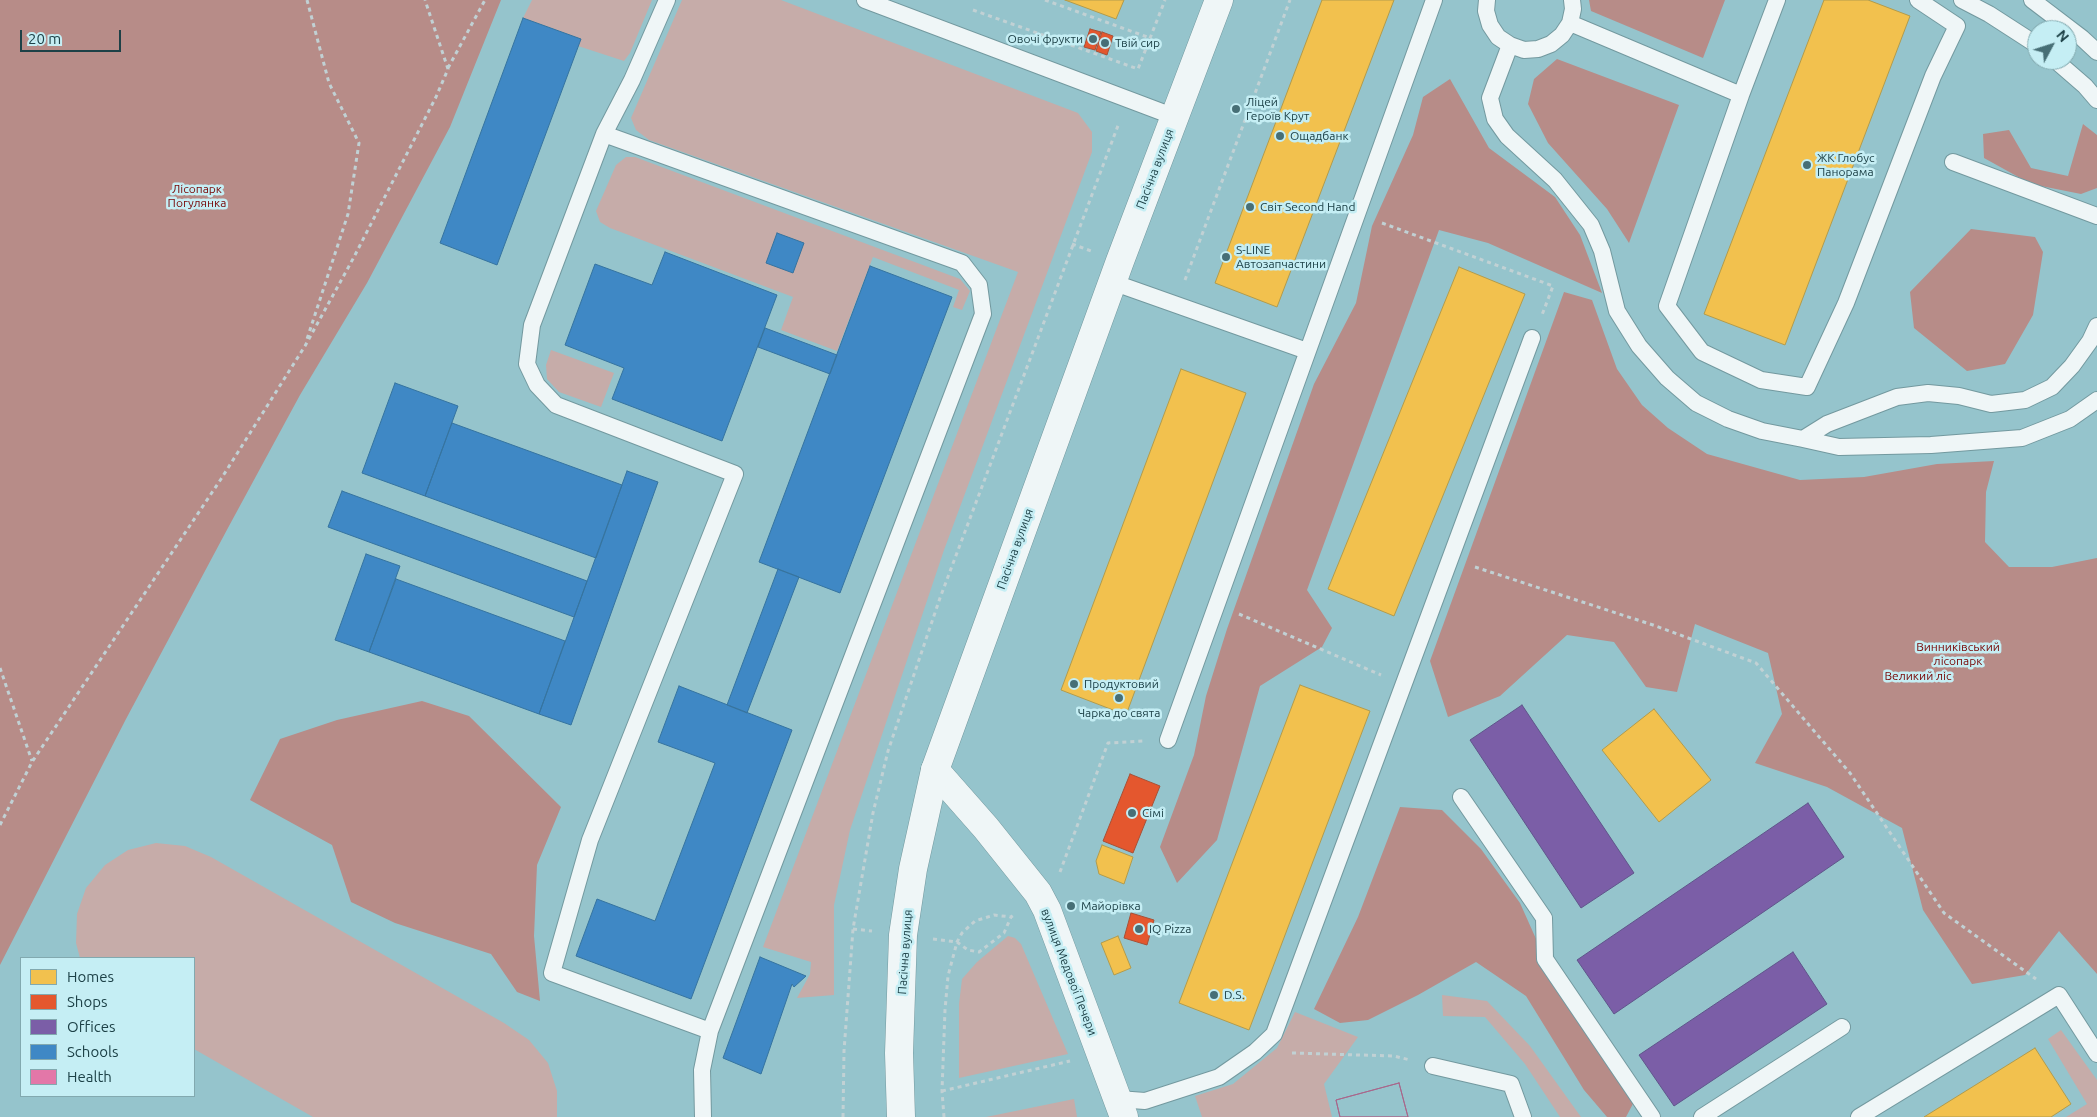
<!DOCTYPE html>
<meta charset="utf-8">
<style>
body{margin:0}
#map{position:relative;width:2097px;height:1117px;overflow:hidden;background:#95c4cc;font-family:Ubuntu,sans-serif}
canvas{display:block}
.legend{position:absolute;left:20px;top:957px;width:175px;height:140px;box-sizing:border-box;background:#c5eef4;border:1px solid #82a9af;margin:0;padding:6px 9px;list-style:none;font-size:15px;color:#1d4147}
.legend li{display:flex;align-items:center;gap:10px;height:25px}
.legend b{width:25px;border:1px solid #82a9af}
.north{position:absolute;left:2027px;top:20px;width:50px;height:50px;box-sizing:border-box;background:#c5eef4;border:1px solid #82a9af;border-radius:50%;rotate:50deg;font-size:14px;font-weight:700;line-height:20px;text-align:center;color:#1d4147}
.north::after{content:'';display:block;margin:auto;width:18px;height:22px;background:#476f76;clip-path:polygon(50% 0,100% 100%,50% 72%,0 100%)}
.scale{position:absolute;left:20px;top:30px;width:101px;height:22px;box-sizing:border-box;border:2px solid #1d4147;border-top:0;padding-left:6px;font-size:15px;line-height:18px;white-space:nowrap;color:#1d4147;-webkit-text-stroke:4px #c5eef4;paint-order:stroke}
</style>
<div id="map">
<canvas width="2097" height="1117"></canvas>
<ul class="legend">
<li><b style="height:14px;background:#f2c14e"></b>Homes</li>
<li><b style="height:14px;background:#e4572e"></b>Shops</li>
<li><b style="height:14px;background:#7b5ea7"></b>Offices</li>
<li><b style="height:14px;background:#3f88c5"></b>Schools</li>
<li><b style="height:14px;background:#e377a8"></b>Health</li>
</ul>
<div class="north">N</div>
<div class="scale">20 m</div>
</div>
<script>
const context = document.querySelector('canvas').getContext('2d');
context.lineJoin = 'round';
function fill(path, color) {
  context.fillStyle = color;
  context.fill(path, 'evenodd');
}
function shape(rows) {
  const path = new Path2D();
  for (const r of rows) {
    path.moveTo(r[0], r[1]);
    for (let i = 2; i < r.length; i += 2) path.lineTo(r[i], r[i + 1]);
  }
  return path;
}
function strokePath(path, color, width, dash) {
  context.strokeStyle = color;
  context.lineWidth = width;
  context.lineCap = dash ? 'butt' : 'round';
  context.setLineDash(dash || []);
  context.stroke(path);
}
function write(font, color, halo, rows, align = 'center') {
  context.font = font + ' Ubuntu,sans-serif';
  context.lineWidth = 5;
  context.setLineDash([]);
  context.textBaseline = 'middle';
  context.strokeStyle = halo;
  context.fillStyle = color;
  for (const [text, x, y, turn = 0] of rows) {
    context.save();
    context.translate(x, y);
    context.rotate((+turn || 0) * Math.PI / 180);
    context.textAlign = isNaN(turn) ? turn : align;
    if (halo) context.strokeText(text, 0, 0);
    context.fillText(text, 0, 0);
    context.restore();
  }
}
fill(shape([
 [532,0,652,0,630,53,624,61,578,46,581,39,523,18],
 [682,0,781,0,1078,113,1092,132,1092,152,944,550,850,830,834,905,834,995,797,998,810,974,811,962,763,947,1018,272,649,140,636,130,631,118],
 [626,157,635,157,960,279,970,291,962,310,953,307,959,290,873,257,837,351,781,330,793,297,610,228,600,222,596,211,616,165],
 [551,350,614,373,601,407,559,392,547,379,546,365],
 [156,843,185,846,211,857,504,1023,529,1040,548,1063,557,1091,557,1117,313,1117,194,1049,194,958,80,958,76,943,77,914,86,888,105,865,128,850],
 [1008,936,1015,938,1021,944,1068,1054,959,1078,959,1004,962,979,977,962],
 [1442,995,1487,1001,1530,1046,1581,1117,1560,1117,1525,1064,1485,1017,1443,1016],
 [1295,1012,1358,1037,1324,1084,1332,1117,1202,1117,1195,1096,1233,1084,1277,1048],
 [2061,1030,2097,1080,2097,1117,2066,1117,2087,1104,2048,1039],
 [1074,1099,1077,1117,986,1117]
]), '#c6aca9');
fill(shape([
 [0,0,501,0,450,127,367,283,300,395,229,526,126,719,0,965],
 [1589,0,1725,0,1703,58,1591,11],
 [1557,59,1679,105,1629,243,1607,209,1548,143,1528,104,1534,79],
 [1450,79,1489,148,1555,197,1580,235,1602,293,1488,243,1439,230,1307,590,1332,628,1322,647,1260,686,1217,840,1177,883,1160,847,1194,755,1206,696,1227,629,1314,384,1356,303,1372,226,1413,135,1423,97],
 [2083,124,2097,135,2097,188,2081,194,2031,184,1984,158,1983,134,2009,130,2031,168,2068,176],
 [1971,229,2035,237,2043,252,2033,315,2005,364,1967,371,1914,328,1910,292],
 [1564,292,1592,300,1617,369,1642,405,1668,428,1707,454,1800,480,1864,477,1937,464,1994,461,1986,492,1985,542,2009,567,2052,567,2097,558,2097,974,2059,931,2025,975,1972,984,1923,910,1902,828,1827,787,1755,763,1782,714,1768,653,1695,624,1677,692,1646,687,1614,642,1567,635,1500,696,1448,717,1430,661],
 [422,701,469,716,561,807,537,865,534,936,540,1001,517,992,491,954,395,923,351,902,332,845,250,800,280,739,337,720],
 [1400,807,1442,810,1481,849,1520,903,1545,959,1635,1100,1626,1117,1607,1117,1584,1090,1526,996,1476,962,1418,995,1368,1020,1340,1023,1314,1009,1358,917]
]), '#b78c88');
const homes = shape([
 [1065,0,1124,0,1116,19,1065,0],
 [1322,0,1394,0,1277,307,1215,283,1322,0],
 [1824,0,1868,0,1910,16,1785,345,1704,314,1824,0],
 [1459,267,1525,294,1394,616,1328,589,1459,267],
 [1181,369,1246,393,1126,715,1061,690,1181,369],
 [1300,685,1370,711,1249,1030,1179,1003,1300,685],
 [1654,709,1711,780,1659,822,1602,750,1654,709],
 [1102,845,1133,857,1124,884,1099,874,1096,861,1102,845],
 [1118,936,1131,968,1114,975,1101,943,1118,936],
 [2035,1048,2071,1104,2051,1117,1924,1117,2035,1048]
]);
fill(homes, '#f2c14e');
strokePath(homes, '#b29b4c', 1);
const shops = shape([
 [1090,29,1101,32,1095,50,1084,47,1090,29],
 [1102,32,1113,36,1107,55,1096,51,1102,32],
 [1130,774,1160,786,1133,853,1103,841,1130,774],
 [1131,913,1154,920,1147,945,1124,938,1131,913]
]);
fill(shops, '#e4572e');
strokePath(shops, '#a85036', 1);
const offices = shape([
 [1522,705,1634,873,1581,908,1470,740,1522,705],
 [1808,803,1844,857,1614,1014,1577,960,1808,803],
 [1793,952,1827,1004,1674,1106,1639,1055,1793,952]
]);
fill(offices, '#7b5ea7');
strokePath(offices, '#5f558a', 1);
const schools = shape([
 [523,18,581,39,497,265,440,243,523,18],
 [777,233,804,243,793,273,766,263,777,233],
 [665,252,777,295,722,441,612,399,624,368,565,345,595,264,652,285,665,252],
 [870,266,952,297,840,593,759,562,870,266],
 [765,328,837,355,830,374,758,347,765,328],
 [395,383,458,406,425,496,362,473,395,383],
 [452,423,622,485,596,558,425,496,452,423],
 [627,471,658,482,571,725,539,714,627,471],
 [342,491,587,581,574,617,328,527,342,491],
 [366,554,400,566,369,652,335,640,366,554],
 [778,569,799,577,747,713,727,705,778,569],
 [396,579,565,641,539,714,369,652,396,579],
 [679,686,792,730,691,999,576,956,597,899,655,921,715,763,658,742,679,686],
 [760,957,806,976,794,987,792,984,761,1074,723,1058,760,957]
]);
fill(schools, '#3f88c5');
strokePath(schools, '#35739f', 1);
const health = shape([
 [1399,1083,1408,1117,1340,1117,1336,1100,1399,1083],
 [1399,1083,1408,1117,1340,1117,1336,1100,1399,1083]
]);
fill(health, '#e377a8');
strokePath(health, '#a8678b', 1);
const service = shape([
 [667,0,632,80,604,134,532,325,527,364,537,385,556,405,735,474,590,840,552,973,710,1031],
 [865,0,1175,117],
 [1487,0,1486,11,1490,25,1498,37,1510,45,1524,50,1538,49,1551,44,1562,35,1570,23,1573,9,1572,0],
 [1777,0,1741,95,1667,306,1702,352,1761,380,1807,387,1846,303,1933,76,1957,26,1918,0],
 [1962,0,1989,14,2037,45],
 [2032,0,2082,38,2097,52],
 [1570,23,1741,95],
 [1510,45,1490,98,1495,119,1507,136,1555,180,1591,225,1602,251,1617,311,1639,346,1667,378,1696,403,1728,419,1762,431,1803,439,1827,424,1897,397,1928,393,1959,396,1991,404,2025,400,2052,387,2072,366,2090,341,2097,326],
 [2055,60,2085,86,2097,100],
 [604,134,962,263,979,285,983,314,710,1031,702,1070,703,1117],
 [1953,162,2097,216],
 [1112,282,1307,351],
 [1803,439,1839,447,1931,445,2022,438,2070,419,2097,400],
 [1168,740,1434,0],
 [1461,797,1544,918,1545,959,1652,1117],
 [1433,1066,1511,1084,1523,1117],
 [1118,1099,1145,1101,1219,1077,1255,1052,1274,1034,1532,338],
 [1702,1117,1842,1027],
 [1859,1117,2059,995,2097,1054]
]);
const minor = shape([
 [935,770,986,828,1038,893,1047,910,1124,1117]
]);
const secondary = shape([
 [901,1117,899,1053,903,935,913,869,935,770,1120,261,1219,0]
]);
strokePath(service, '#73999f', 18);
strokePath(minor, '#73999f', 29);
strokePath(secondary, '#73999f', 29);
strokePath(shape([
 [307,0,329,83,359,143,348,214,307,339],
 [1045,0,1150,38],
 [973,10,1138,69,1165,0],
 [448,68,485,0],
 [1382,223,1553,286,1542,315],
 [1072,244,1091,251],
 [1185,280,1290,0],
 [1475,567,1653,625,1756,663,1850,773,1944,913,2036,979],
 [1239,614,1381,675],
 [0,668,32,761],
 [0,825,32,762,221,479,305,346,354,257,436,97,448,69,425,0],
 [1060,872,1108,743,1144,741],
 [853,929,872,931],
 [933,939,957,942,968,950,979,952,1004,933,1011,917,1015,914],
 [1292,1053,1394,1056,1410,1060],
 [942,1091,1070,1061],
 [843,1117,844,1051,853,929,873,813,888,751,940,598,1119,123],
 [944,1117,942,1091,945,1010,948,976,957,942,962,933,975,921,994,915,1011,917]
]), '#c1d1d4', 3, [4, 4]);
strokePath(service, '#eff6f7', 16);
strokePath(minor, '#eff6f7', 28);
strokePath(secondary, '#eff6f7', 28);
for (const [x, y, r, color] of [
 [1093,39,5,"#476f76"],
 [1105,43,5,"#476f76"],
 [1236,109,5,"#476f76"],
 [1280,136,5,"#476f76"],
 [1807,165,5,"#476f76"],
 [1250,207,5,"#476f76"],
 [1226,257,5,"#476f76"],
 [1074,684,5,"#476f76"],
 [1119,698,5,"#476f76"],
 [1132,813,5,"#476f76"],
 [1071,906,5,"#476f76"],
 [1139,929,5,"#476f76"],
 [1214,995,5,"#476f76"]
]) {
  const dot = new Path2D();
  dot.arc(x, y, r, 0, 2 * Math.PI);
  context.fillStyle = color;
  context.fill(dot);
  strokePath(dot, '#c5eef4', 2);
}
write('12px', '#1d4147', '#c5eef4', [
 ["Овочі фрукти",1083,39,"right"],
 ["Твій сир",1115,43],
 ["Ліцей",1246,102],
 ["Героїв Крут",1246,116],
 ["Ощадбанк",1290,136],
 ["ЖК Глобус",1817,158],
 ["Панорама",1817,172],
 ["Світ Second Hand",1260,207],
 ["S-LINE",1236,250],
 ["Автозапчастини",1236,264],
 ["Продуктовий",1084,684],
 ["Чарка до свята",1119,713,"center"],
 ["Сімі",1142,813],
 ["Майорівка",1081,906],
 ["IQ Pizza",1149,929],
 ["D.S.",1224,995]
], 'left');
write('12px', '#1d4147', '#c5eef4', [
 ["Пасічна вулиця",1155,169,-69],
 ["Пасічна вулиця",1015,549,-70],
 ["Пасічна вулиця",905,952,-86],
 ["вулиця Медової Печери",1069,972,69]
]);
write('12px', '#770403', '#c5eef4', [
 ["Лісопарк",197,189],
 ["Погулянка",197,203],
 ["Винниківський",1958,647],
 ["лісопарк",1958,661],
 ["Великий ліс",1918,676]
]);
</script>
